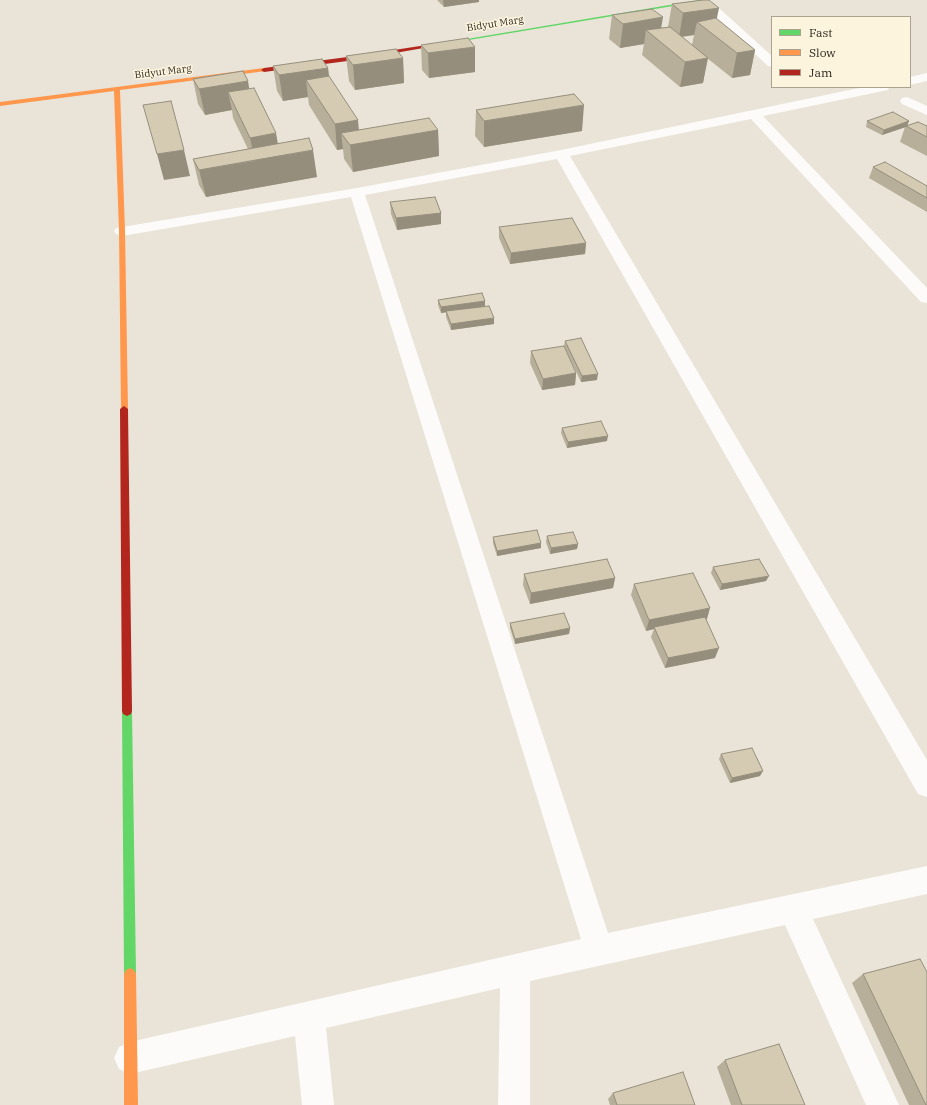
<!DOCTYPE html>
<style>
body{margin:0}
#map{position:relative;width:927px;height:1105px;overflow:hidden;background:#e9e4d7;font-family:"IBM Plex Serif",serif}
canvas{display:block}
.legend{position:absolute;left:771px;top:16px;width:140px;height:72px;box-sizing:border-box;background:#fdf4dd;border:1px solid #aaa392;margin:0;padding:5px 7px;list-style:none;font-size:12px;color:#2d2a21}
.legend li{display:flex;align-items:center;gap:8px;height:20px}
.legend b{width:20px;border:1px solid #aaa392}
</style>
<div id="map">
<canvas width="927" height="1105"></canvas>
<ul class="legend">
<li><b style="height:5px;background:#63d668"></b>Fast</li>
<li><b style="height:5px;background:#ff974d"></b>Slow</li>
<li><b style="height:5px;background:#b3261e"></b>Jam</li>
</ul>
</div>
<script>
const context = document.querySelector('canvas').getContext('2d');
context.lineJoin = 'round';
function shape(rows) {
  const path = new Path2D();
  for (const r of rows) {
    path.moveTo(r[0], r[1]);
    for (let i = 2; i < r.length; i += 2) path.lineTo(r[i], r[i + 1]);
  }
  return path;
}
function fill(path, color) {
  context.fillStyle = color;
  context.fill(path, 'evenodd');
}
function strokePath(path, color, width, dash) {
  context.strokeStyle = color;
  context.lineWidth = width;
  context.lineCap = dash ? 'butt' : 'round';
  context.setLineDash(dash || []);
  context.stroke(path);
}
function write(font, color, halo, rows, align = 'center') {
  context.font = font + ' "IBM Plex Serif",serif';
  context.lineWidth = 3;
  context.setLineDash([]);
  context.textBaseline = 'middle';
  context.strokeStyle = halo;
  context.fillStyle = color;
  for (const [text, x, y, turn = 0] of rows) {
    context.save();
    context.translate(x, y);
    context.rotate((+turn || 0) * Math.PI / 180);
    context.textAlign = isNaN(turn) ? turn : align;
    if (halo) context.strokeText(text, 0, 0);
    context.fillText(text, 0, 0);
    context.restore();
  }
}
fill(shape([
 [699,0,710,0,772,56,772,67,768,66,700,3,699,0],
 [927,73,927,81,910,85,910,77,927,73],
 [864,87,889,87,888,90,883,91,763,116,927,288,927,303,921,302,751,119,570,156,927,760,927,797,918,794,557,159,365,195,608,933,927,866,927,894,813,919,899,1105,866,1105,785,925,530,981,530,1105,498,1105,500,988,326,1028,334,1105,302,1105,295,1036,130,1074,119,1069,114,1058,119,1047,130,1042,581,939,351,197,122,236,116,234,114,231,116,228,357,188,561,150,864,87],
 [907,97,927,106,927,115,902,104,900,101,902,98,907,97]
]), '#fcfbf9');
fill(shape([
 [699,0,709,0,433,46,431,45,699,0],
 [127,706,131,708,132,711,136,974,134,978,130,980,126,978,124,974,122,711,123,708,127,706]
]), '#63d668');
fill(shape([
 [264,68,267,70,266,71,120,90,125,231,128,409,127,411,121,411,119,231,114,91,0,106,0,102,264,68],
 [130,968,134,970,136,974,138,1105,124,1105,124,974,126,970,130,968]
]), '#ff974d');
fill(shape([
 [433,44,435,45,435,46,355,60,264,72,261,70,264,68,355,56,433,44],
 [124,406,128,409,132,711,131,714,127,716,123,714,122,711,120,409,124,406]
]), '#b3261e');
fill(shape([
 [437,0,479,0,479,2,444,7],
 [672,4,716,19,755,50,750,75,732,78,707,58,703,83,680,87,642,55,644,44,620,48,609,39,612,15,661,28,668,27],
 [694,35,692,45,682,37],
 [421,45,475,47,475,72,429,78,422,70],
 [346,56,403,58,404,83,355,90,349,81],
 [273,66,328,68,329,76,359,130,438,130,439,156,353,172,344,159,343,149,337,150,309,105,308,97,283,101,277,91],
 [193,79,249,89,278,144,317,177,206,197,199,185,193,159,248,149,233,118,232,110,205,115,198,104],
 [476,110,582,131,484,147,475,136],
 [867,121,909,121,907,125,927,126,927,156,900,142,905,127,882,135,866,127],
 [873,167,927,186,927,212,869,178],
 [390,202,441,213,441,224,397,230,391,214],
 [499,227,586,243,585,254,510,264,499,238],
 [438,300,485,306,494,324,451,330,446,317,446,312,441,313,438,305],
 [565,341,597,380,581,382,564,346],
 [531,351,576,373,575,385,542,390,530,363],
 [562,428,607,441,567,448,561,433],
 [547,536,578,544,577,549,550,554,546,542],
 [493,537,541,543,541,548,497,556,493,543],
 [713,567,766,581,720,590,711,573],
 [524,574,615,578,613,588,530,604,523,585],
 [634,584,707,619,705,619,715,658,665,668,651,637,654,629,646,631,631,595],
 [510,623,570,628,569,634,515,644,510,628],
 [721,754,760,776,730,783,719,759],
 [863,974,927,1105,909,1105,852,983],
 [725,1060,805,1105,731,1105,717,1067],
 [613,1093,695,1105,610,1105,608,1099]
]), '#b7af9a');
fill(shape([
 [443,0,479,0,479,2,444,7],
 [719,8,714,32,697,22,694,35,679,37,683,13],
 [663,17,659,41,646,30,644,44,620,48,623,24],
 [475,47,475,72,429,78,428,53],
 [755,50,750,75,732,78,737,53],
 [403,58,404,83,355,90,353,65],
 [708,58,703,83,680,87,685,62],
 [328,68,331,94,306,80,308,97,283,101,279,75],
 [248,81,252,106,228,92,232,110,205,115,199,89],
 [584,105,582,131,484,147,484,121],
 [358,120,360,143,438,130,439,156,353,172,350,145,341,133,343,149,337,150,335,124],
 [909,121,907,126,906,126,906,127,882,135,884,130],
 [276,133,280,156,313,150,317,177,206,197,199,170,255,161,250,138],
 [184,150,190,176,164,180,157,154],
 [441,213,441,224,397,230,396,218],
 [586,243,585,254,510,264,511,253],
 [485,301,485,307,441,313,441,307],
 [494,318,494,324,451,330,451,324],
 [576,373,575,385,542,390,543,379],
 [598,374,597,380,581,382,582,376],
 [608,436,607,441,567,448,568,442],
 [541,543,541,548,497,556,497,551],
 [578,544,577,549,550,554,551,548],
 [769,576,766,581,720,590,722,584],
 [615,578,613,588,530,604,531,593],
 [710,608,707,619,655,629,654,627,654,629,646,631,649,620],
 [570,628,569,634,515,644,515,639],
 [719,648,715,658,665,668,668,658],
 [763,771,760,776,730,783,732,778]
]), '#958e7d');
const building = shape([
 [703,0,709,0,719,8,683,13,672,4,703,0],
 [652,9,663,17,623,24,612,15,652,9],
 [716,18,755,50,737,53,697,22,716,18],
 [670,27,708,58,685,62,646,30,670,27],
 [468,38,475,47,428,53,421,45,468,38],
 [396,49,403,58,353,65,346,56,396,49],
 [322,59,328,68,279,75,273,66,322,59],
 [243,71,248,81,199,89,193,79,243,71],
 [329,76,358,120,335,124,306,80,329,76],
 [254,88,276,133,250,138,228,92,254,88],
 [574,94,584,105,484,121,476,110,574,94],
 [171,101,184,150,157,154,143,105,171,101],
 [893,112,909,121,884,130,867,121,893,112],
 [429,118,438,130,350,145,341,133,429,118],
 [918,122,927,126,927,137,906,126,918,122],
 [309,138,313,150,199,170,193,159,309,138],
 [885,162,927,186,927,198,873,167,885,162],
 [435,197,441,213,396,218,390,202,435,197],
 [572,218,586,243,511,253,499,227,572,218],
 [482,293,485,301,441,307,438,300,482,293],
 [489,306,494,318,451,324,446,311,489,306],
 [581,338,598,374,582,376,565,341,581,338],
 [564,346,576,373,543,379,531,351,564,346],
 [601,421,608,436,568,442,562,428,601,421],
 [537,530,541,543,497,551,493,537,537,530],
 [573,532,578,544,551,548,547,536,573,532],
 [607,559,615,578,531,593,524,574,607,559],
 [759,559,769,576,722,584,713,567,759,559],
 [693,573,710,608,649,620,634,584,693,573],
 [564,613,570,628,515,639,510,623,564,613],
 [705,617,719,648,668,658,654,627,705,617],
 [752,748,763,771,732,778,721,754,752,748],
 [920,959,927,972,927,1105,926,1105,863,974,920,959],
 [779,1044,805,1105,742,1105,725,1060,779,1044],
 [683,1072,695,1105,617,1105,613,1093,683,1072]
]);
fill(building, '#d5cbb3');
strokePath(building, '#958e7d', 1);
write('10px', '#2d2a21', '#fdf4dd', [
 ["Bidyut Marg",495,24,-9],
 ["Bidyut Marg",163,72,-7]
]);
</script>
